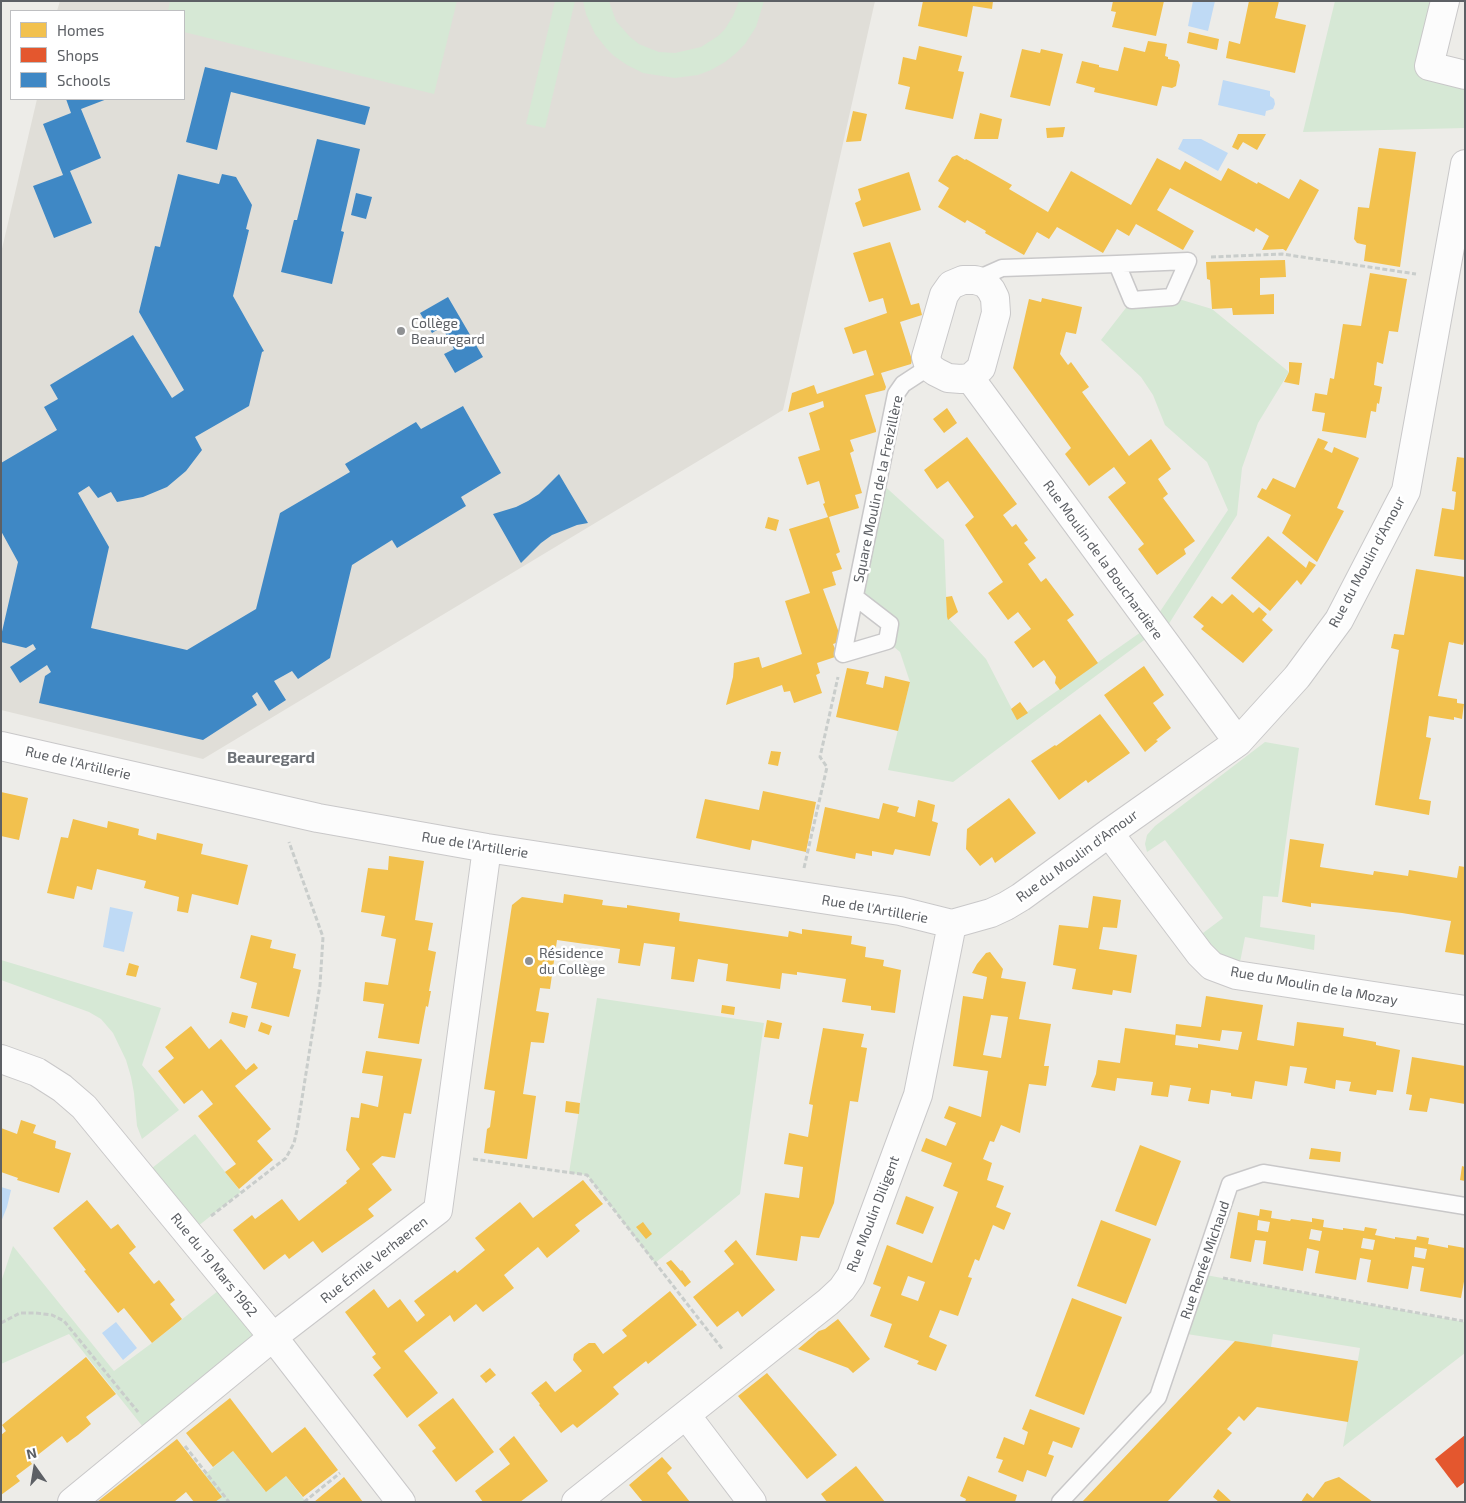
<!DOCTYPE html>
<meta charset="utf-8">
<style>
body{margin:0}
#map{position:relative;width:1466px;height:1503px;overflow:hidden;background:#edece8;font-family:"Exo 2",sans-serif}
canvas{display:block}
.frame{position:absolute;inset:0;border:2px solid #5d6065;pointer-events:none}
.legend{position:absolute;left:10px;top:10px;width:175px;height:90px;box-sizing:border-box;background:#fff;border:1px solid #bebfc1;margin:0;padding:6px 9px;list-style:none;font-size:15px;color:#5d6065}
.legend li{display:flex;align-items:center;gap:10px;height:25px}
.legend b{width:25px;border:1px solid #bebfc1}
.north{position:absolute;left:10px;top:1443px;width:50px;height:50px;-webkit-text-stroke:4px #fff;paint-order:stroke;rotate:347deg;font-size:14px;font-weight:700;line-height:20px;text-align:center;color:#5d6065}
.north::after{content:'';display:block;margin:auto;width:18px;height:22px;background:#5d6065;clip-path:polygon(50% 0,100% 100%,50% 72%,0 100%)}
</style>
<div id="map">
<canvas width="1466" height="1503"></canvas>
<div class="frame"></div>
<ul class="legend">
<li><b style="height:14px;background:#f2c14e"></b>Homes</li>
<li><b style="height:14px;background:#e4572e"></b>Shops</li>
<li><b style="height:14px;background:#3f88c5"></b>Schools</li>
</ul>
<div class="north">N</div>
</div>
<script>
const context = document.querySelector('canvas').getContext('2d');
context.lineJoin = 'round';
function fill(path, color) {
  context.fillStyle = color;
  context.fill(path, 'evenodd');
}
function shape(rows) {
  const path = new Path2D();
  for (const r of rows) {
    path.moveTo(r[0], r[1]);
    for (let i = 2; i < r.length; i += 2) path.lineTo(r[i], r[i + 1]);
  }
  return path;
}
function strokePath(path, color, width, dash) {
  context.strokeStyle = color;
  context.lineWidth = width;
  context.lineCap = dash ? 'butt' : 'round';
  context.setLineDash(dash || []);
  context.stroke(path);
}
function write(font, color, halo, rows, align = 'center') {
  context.font = font + ' "Exo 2",sans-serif';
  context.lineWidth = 5;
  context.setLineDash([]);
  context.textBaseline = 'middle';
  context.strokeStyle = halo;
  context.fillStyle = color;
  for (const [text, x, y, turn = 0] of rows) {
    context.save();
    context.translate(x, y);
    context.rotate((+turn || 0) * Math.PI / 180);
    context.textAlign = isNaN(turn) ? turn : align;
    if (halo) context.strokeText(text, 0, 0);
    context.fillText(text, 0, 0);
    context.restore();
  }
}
fill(shape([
 [60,1,875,1,783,410,203,759,1,710,1,253,37,99,184,99,184,11,57,11]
]), '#e0ded8');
fill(shape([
 [170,1,457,1,434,94,184,32,184,11,168,11],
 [555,1,575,1,545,128,526,124],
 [583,1,609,1,616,21,630,37,639,44,651,49,659,52,675,53,701,47,718,36,725,29,733,16,739,1,764,1,756,27,745,44,735,54,725,62,711,70,698,75,675,78,643,73,627,65,614,56,606,48,595,34,586,14],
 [1335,1,1445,1,1429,66,1465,75,1465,128,1303,132],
 [1172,297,1212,309,1289,372,1258,423,1242,468,1237,515,1160,638,1155,632,953,782,888,770,910,682,900,652,887,641,890,624,855,597,879,481,944,540,947,617,986,659,1017,719,1151,625,1228,510,1207,462,1165,425,1153,395,1141,377,1101,340,1132,300],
 [1265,742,1299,748,1278,897,1263,896,1260,927,1315,935,1314,950,1245,937,1240,962,1229,959,1219,955,1199,936,1223,918,1165,840,1147,852,1145,844,1147,835,1155,826],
 [1,960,161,1008,142,1065,179,1110,142,1139,137,1126,134,1093,131,1077,126,1060,113,1033,101,1019,89,1012,1,980],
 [597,998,764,1023,740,1194,655,1263,587,1175,569,1173],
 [195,1134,241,1192,188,1234,142,1176],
 [13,1246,114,1371,152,1343,228,1283,273,1337,151,1437,69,1334,1,1364,1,1282],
 [1200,1274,1465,1322,1465,1353,1343,1447,1360,1348,1273,1334,1271,1347,1180,1333],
 [233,1451,265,1491,286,1476,306,1502,215,1502,204,1475]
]), '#d6e8d5');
fill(shape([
 [1193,1,1215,1,1208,31,1188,26],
 [1223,80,1270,91,1270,96,1274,99,1275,104,1273,109,1266,111,1265,116,1218,105],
 [1183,139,1201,139,1228,153,1218,171,1178,149],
 [110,907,133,912,124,952,103,947],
 [1,1187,11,1190,7,1207,1,1222],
 [116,1322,137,1348,123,1360,102,1333]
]), '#bfdaf5');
fill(shape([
 [923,1,993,1,992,9,973,6,967,37,918,26],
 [1113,1,1164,1,1156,36,1112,27,1116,12,1111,11],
 [1249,1,1279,1,1275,18,1306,25,1295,73,1226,58,1229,41,1240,44],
 [1189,32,1219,39,1217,50,1187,43],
 [1148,41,1167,44,1165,56,1168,57,1168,59,1178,61,1180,65,1176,86,1172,88,1162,86,1157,106,1094,92,1095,88,1076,83,1082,61,1099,65,1099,67,1118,71,1124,47,1145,52],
 [919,46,962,56,958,71,964,72,953,119,905,109,910,87,898,84,903,57,916,60],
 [1022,49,1040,53,1041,49,1063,54,1050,106,1010,97],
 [853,111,867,114,861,141,846,142],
 [980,113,1002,119,998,139,974,139],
 [1065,127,1063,137,1047,138,1046,128],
 [1238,134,1266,134,1257,150,1243,142,1238,150,1232,147],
 [1379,148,1416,152,1400,267,1364,261,1366,245,1357,243,1354,239,1358,207,1369,208],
 [957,155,965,160,966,159,1012,185,1009,189,1048,212,1071,171,1131,205,1157,158,1180,170,1185,161,1221,181,1228,168,1257,184,1258,182,1289,199,1300,179,1319,190,1286,251,1283,249,1262,250,1269,236,1256,228,1254,232,1170,188,1157,210,1194,231,1183,250,1136,224,1129,236,1117,229,1103,253,1057,227,1049,239,1037,232,1024,255,985,233,986,231,967,220,965,223,938,207,949,188,938,181,952,157],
 [909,172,921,210,863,227,855,203,861,200,858,189],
 [890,242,911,305,919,303,922,315,900,322,912,360,911,364,881,373,886,387,885,390,865,395,876,430,876,432,850,440,854,451,850,453,862,493,855,495,859,508,829,517,840,552,836,554,842,569,832,572,836,585,823,589,842,641,833,644,838,656,817,663,820,673,816,675,822,693,794,703,790,691,784,692,782,685,726,705,733,677,734,663,759,657,762,668,802,654,785,601,810,593,789,529,828,517,823,504,825,503,819,481,807,485,798,457,820,450,809,413,824,407,823,401,788,412,792,393,814,385,817,394,874,375,866,350,853,354,844,328,887,313,883,298,869,302,853,253],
 [1285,260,1286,277,1260,278,1260,295,1274,294,1274,314,1233,315,1232,308,1212,309,1210,280,1207,279,1206,262],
 [1370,273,1407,279,1398,332,1389,331,1383,364,1377,362,1374,385,1382,387,1379,404,1377,403,1376,412,1371,411,1366,438,1322,431,1325,413,1312,411,1315,393,1327,395,1330,378,1334,379,1343,324,1361,326],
 [1042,298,1082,307,1076,334,1066,332,1060,354,1068,365,1071,362,1089,387,1082,392,1129,456,1151,439,1171,469,1158,479,1168,494,1163,498,1195,541,1184,549,1186,554,1157,575,1138,549,1144,544,1108,497,1126,483,1114,467,1089,486,1065,454,1071,448,1013,368,1029,299,1041,302],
 [1289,362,1302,363,1299,385,1284,382,1289,372],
 [947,408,957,423,944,433,933,419],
 [967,437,1017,504,1003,515,1012,527,1016,524,1028,540,1024,543,1036,558,1028,564,1041,582,1046,578,1074,615,1067,620,1098,663,1060,690,1055,683,1056,677,1044,660,1033,668,1014,642,1031,629,1018,612,1008,620,988,593,1003,582,965,525,974,517,948,481,937,489,924,470],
 [1318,438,1328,442,1324,449,1332,453,1334,447,1359,458,1337,508,1344,511,1317,562,1282,533,1291,515,1257,497,1262,488,1266,490,1273,478,1295,488],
 [1457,457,1465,458,1465,560,1434,556,1442,508,1454,510,1456,492,1452,491],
 [768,517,779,520,776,531,765,528],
 [1268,536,1306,568,1309,561,1316,565,1301,585,1297,580,1270,611,1231,578],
 [1416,569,1465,577,1465,637,1463,645,1449,642,1438,696,1457,699,1457,703,1464,704,1462,719,1454,717,1454,720,1429,716,1426,737,1431,738,1419,799,1431,801,1429,815,1375,805,1399,650,1391,648,1394,634,1404,635],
 [1232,594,1253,613,1259,607,1267,614,1262,620,1273,630,1243,663,1201,629,1204,626,1193,617,1212,596,1222,604],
 [952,596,958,612,948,620,947,617,946,597],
 [1144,666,1164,695,1153,703,1171,728,1156,740,1158,741,1145,752,1104,695],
 [847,668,869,672,866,684,883,688,885,676,910,682,898,731,836,717],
 [1020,702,1028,713,1017,720,1011,709],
 [1100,714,1130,753,1088,783,1086,780,1059,800,1031,761,1055,745,1056,746],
 [771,751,781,752,778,766,768,764],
 [763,791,816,802,806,852,752,840,750,850,696,838,705,799,759,810],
 [1,792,28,798,19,840,1,836],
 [1009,798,1036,833,995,863,992,857,980,866,966,849,967,829],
 [918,800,935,805,932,821,938,823,930,856,895,849,893,855,872,851,872,856,856,853,855,859,816,851,825,807,879,819,883,803,899,807,897,812,915,817],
 [73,819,107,828,108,821,139,829,138,835,156,840,157,833,203,844,201,854,248,865,238,905,192,894,188,913,177,911,179,897,144,888,146,881,97,869,92,890,77,886,74,899,47,893,61,837,68,838],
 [1290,839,1324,844,1320,867,1373,875,1374,871,1408,876,1409,870,1457,878,1459,866,1465,867,1465,955,1445,952,1451,921,1402,913,1311,903,1311,907,1282,902],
 [389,856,424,861,415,920,433,923,428,950,436,952,429,991,431,991,428,1007,426,1006,419,1044,378,1038,384,1004,363,1001,365,982,388,985,396,939,381,936,385,916,361,912,368,868,388,870],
 [564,894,603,900,602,905,627,908,627,905,680,913,679,921,788,937,789,931,802,934,802,929,852,936,851,944,866,947,865,957,884,960,883,966,901,970,895,1013,871,1010,871,1006,842,1002,846,979,797,972,797,975,782,973,780,989,726,981,728,964,698,959,694,982,671,979,675,947,644,943,640,966,618,963,620,949,557,940,550,989,540,988,536,1011,549,1013,544,1043,531,1042,523,1094,536,1096,527,1159,484,1153,487,1129,490,1127,495,1091,484,1089,512,905,522,897,563,903],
 [1093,896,1121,900,1117,928,1103,927,1099,949,1137,955,1131,993,1113,990,1112,995,1072,989,1076,969,1053,965,1059,925,1088,928],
 [251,935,272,940,270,948,296,954,293,968,301,970,289,1017,251,1008,257,983,240,978],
 [990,952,1003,969,1001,978,1026,982,1019,1019,1051,1024,1044,1066,1049,1066,1046,1086,1029,1084,1020,1133,1001,1125,994,1142,990,1141,983,1159,992,1163,987,1180,1004,1186,996,1207,1011,1213,1004,1230,993,1225,979,1261,975,1259,968,1277,972,1278,958,1316,940,1310,929,1337,947,1345,936,1371,917,1364,919,1361,884,1347,892,1324,870,1316,881,1287,873,1284,887,1245,932,1263,958,1192,943,1186,952,1163,921,1151,926,1138,946,1146,956,1123,944,1118,949,1106,981,1117,988,1071,953,1066,963,996,983,999,987,977,972,973,977,964,986,953],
 [991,1015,1008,1017,1001,1058,983,1055],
 [908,1276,925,1282,918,1301,901,1295],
 [129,963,139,966,136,977,126,975],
 [1206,996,1263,1005,1257,1040,1294,1046,1297,1022,1344,1028,1343,1036,1376,1042,1376,1045,1400,1050,1393,1092,1377,1090,1376,1095,1349,1091,1351,1082,1336,1080,1335,1089,1304,1083,1307,1068,1290,1066,1287,1086,1255,1081,1252,1099,1231,1096,1231,1093,1211,1090,1209,1104,1188,1101,1191,1088,1170,1085,1168,1097,1151,1095,1153,1082,1117,1078,1115,1091,1091,1087,1096,1074,1098,1060,1120,1063,1125,1028,1176,1035,1175,1045,1198,1048,1198,1044,1238,1050,1242,1032,1222,1030,1220,1041,1175,1035,1176,1024,1201,1027],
 [722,1005,735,1007,734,1015,721,1013],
 [232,1012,248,1016,245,1028,229,1023],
 [767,1020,782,1023,779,1039,764,1037],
 [261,1022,272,1026,269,1035,258,1031],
 [191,1026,209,1049,221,1039,246,1070,254,1063,258,1068,235,1086,271,1129,257,1141,273,1160,239,1189,225,1172,236,1164,198,1116,213,1104,202,1090,184,1104,158,1071,174,1058,165,1047],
 [823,1028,864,1034,861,1047,867,1048,858,1102,850,1101,834,1203,819,1238,801,1236,797,1261,756,1255,765,1193,799,1198,803,1167,784,1164,789,1133,808,1137,813,1105,809,1104],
 [366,1051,422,1059,411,1114,404,1113,395,1158,382,1156,372,1164,392,1190,368,1209,374,1216,322,1253,313,1241,289,1259,285,1254,264,1270,233,1230,252,1215,255,1219,282,1199,299,1221,347,1183,346,1181,360,1169,346,1150,351,1117,359,1118,361,1103,378,1107,383,1076,362,1073],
 [1412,1057,1465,1066,1465,1104,1430,1098,1427,1112,1409,1110,1412,1095,1406,1094],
 [566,1101,580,1103,579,1114,565,1112],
 [21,1120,36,1125,33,1133,56,1141,55,1148,71,1153,59,1193,17,1180,18,1178,1,1172,1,1128,17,1134],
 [1140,1145,1181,1161,1156,1226,1115,1211],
 [1311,1148,1341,1152,1340,1162,1309,1159],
 [1462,1166,1465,1167,1465,1181,1460,1180],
 [583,1180,603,1204,575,1225,580,1231,547,1258,538,1247,504,1275,514,1288,483,1312,476,1304,454,1322,450,1315,404,1351,438,1393,407,1418,373,1375,381,1368,372,1357,376,1354,345,1312,374,1289,388,1308,400,1299,417,1322,425,1315,414,1301,455,1270,457,1273,485,1250,475,1238,520,1202,533,1218],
 [906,1196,934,1207,923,1234,896,1224],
 [87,1200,111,1229,118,1224,136,1247,129,1253,154,1284,159,1280,175,1300,170,1304,182,1319,152,1343,124,1308,118,1313,84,1271,86,1270,53,1228],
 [1260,1209,1272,1211,1271,1218,1290,1221,1291,1219,1312,1222,1312,1218,1324,1220,1323,1227,1343,1230,1343,1228,1364,1231,1365,1227,1377,1229,1375,1235,1395,1239,1395,1237,1416,1240,1417,1236,1429,1238,1428,1244,1448,1248,1448,1245,1465,1248,1465,1276,1461,1298,1420,1291,1424,1268,1412,1266,1408,1289,1367,1282,1371,1260,1360,1258,1356,1280,1315,1273,1319,1251,1307,1248,1303,1271,1263,1264,1266,1241,1255,1240,1251,1262,1230,1258,1238,1212,1259,1216],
 [1258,1220,1270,1222,1268,1232,1257,1230],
 [1311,1229,1322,1231,1320,1241,1309,1239],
 [1363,1238,1375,1240,1373,1250,1361,1248],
 [1415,1247,1427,1249,1425,1259,1414,1257],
 [1101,1220,1151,1239,1126,1304,1077,1286],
 [643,1222,652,1234,646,1239,636,1227],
 [736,1240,775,1290,742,1317,738,1311,717,1327,693,1297,734,1264,724,1251],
 [671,1260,681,1271,682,1270,691,1282,685,1287,666,1263],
 [670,1291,697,1325,648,1364,646,1361,613,1387,619,1394,606,1405,577,1428,573,1424,561,1433,539,1405,540,1404,531,1393,546,1381,555,1392,582,1371,573,1360,574,1354,589,1343,595,1343,603,1354,627,1336,622,1330],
 [1072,1298,1122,1317,1084,1415,1035,1396],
 [838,1319,870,1359,853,1373,848,1368,798,1349,819,1331,825,1329],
 [1235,1341,1358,1361,1348,1422,1257,1407,1244,1421,1239,1416,1227,1429,1232,1433,1167,1502,1082,1502],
 [86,1357,116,1394,86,1417,91,1424,78,1435,67,1443,62,1436,30,1461,32,1464,16,1476,20,1481,1,1495,1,1435,6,1431,2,1425],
 [490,1368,496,1375,486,1383,480,1376],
 [767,1373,837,1455,807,1479,738,1396],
 [230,1398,272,1453,305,1427,338,1470,303,1497,286,1476,266,1492,233,1451,213,1467,186,1433],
 [453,1398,494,1452,456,1482,432,1451,436,1448,418,1425],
 [1030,1409,1080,1428,1072,1448,1053,1441,1048,1454,1054,1456,1046,1477,1027,1470,1023,1482,998,1472,1003,1460,996,1458,1004,1437,1024,1445,1028,1432,1022,1429],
 [514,1436,548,1481,520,1502,483,1502,475,1491,510,1464,499,1449],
 [177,1439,222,1497,215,1502,194,1502,186,1492,174,1502,97,1502],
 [662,1457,672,1468,667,1473,690,1502,643,1502,629,1485],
 [856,1466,885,1502,827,1502,821,1494],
 [968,1476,1017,1495,1015,1502,965,1502,966,1499,960,1496],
 [344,1477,363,1502,314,1502],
 [1339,1477,1373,1502,1301,1502,1307,1493,1313,1498,1325,1482],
 [1218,1489,1232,1502,1219,1502,1213,1497]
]), '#f2c14e');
fill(shape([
 [1465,1435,1465,1482,1457,1488,1435,1459]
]), '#e4572e');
fill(shape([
 [205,67,370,107,365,125,231,92,217,150,186,142],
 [66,99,107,99,81,109,101,158,70,171,92,223,54,238,33,186,63,175,43,124,71,113],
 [317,139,360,149,341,231,344,232,332,284,281,272,294,220,297,220],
 [178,174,219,184,222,174,236,177,252,205,246,229,249,230,233,296,264,351,262,352,249,406,195,437,202,450,186,471,167,487,143,497,117,502,111,492,98,498,89,486,78,493,109,547,91,628,187,650,256,609,280,513,350,472,345,464,416,422,421,429,463,406,501,473,461,497,466,506,397,548,392,540,352,565,330,658,298,679,292,671,274,681,286,700,269,711,257,692,252,696,257,705,203,740,39,703,45,676,51,672,47,665,20,683,10,667,36,649,33,644,26,648,1,642,1,636,18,562,1,531,1,463,57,430,44,407,58,399,50,385,133,335,172,398,184,390,139,312,155,246,160,247],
 [356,193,372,197,366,219,351,215],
 [448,297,483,357,455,373,444,354,454,349,442,327,432,333,420,313],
 [559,474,588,523,577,525,552,535,541,543,521,563,493,514,516,507,528,501,539,494]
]), '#3f88c5');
const lane = shape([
 [975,280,1002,268,1060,266,1117,264,1188,261,1172,297,1132,300,1117,264],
 [855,597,890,624,887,641,843,654,896,394,903,384,929,367],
 [1060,1502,1158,1397,1230,1184,1263,1173,1465,1206]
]);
const street = shape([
 [1445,1,1429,66,1465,75],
 [970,378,981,368,996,313,995,298,991,290,985,283,975,280,963,280,951,285,944,295,926,357,929,367,936,372,948,378,961,379,970,378,1238,742],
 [1,746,318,818,487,848,900,911,952,924],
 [1109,833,1200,954,1212,966,1236,975,1465,1010],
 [952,924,991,913,1006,906,1021,897,1109,833,1238,742,1297,677,1339,620,1406,491,1465,164],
 [1,1059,37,1072,62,1088,84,1107,273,1337,401,1502],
 [686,1415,752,1502],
 [72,1502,273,1337,438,1210,487,848],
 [576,1502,828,1302,842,1289,851,1276,918,1095,952,924]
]);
strokePath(lane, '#c9c8c9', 19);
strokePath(street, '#c9c8c9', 30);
strokePath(shape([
 [1211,257,1282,254,1416,274],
 [804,868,827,767,820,757,838,677],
 [473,1159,587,1175,723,1350],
 [211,1216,286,1158,294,1143,297,1130,320,985,323,937,289,842],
 [1223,1278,1463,1321],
 [1,1323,20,1313,36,1313,52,1315,64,1321,138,1412],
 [185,1446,229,1502],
 [304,1502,340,1473]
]), '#c9cdcb', 3, [5, 2.5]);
strokePath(lane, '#fcfcfc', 16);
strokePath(street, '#fcfcfc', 28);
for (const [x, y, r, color] of [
 [401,331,5,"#8f9193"],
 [529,961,5,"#8f9193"]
]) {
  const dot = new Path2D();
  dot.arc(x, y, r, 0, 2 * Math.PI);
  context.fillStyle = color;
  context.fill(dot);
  strokePath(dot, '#fff', 2);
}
write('14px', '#5d6065', '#fff', [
 ["Collège",411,323],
 ["Beauregard",411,339],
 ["Résidence",539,953],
 ["du Collège",539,969]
], 'left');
write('14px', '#5d6065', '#fff', [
 ["Square Moulin de la Freizillère",878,489,-78],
 ["Rue Moulin de la Bouchardière",1103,560,54],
 ["Rue du Moulin d'Amour",1367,562,-62],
 ["Rue de l'Artillerie",78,763,13],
 ["Rue de l'Artillerie",475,845,9],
 ["Rue du Moulin d'Amour",1077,856,-36],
 ["Rue de l'Artillerie",875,909,10],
 ["Rue du Moulin de la Mozay",1314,986,10],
 ["Rue Moulin Diligent",873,1214,-69],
 ["Rue Émile Verhaeren",374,1260,-38],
 ["Rue Renée Michaud",1205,1260,-71],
 ["Rue du 19 Mars 1962",214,1265,51]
]);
write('bold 16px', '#6e7277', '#fff', [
 ["Beauregard",271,758]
]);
</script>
